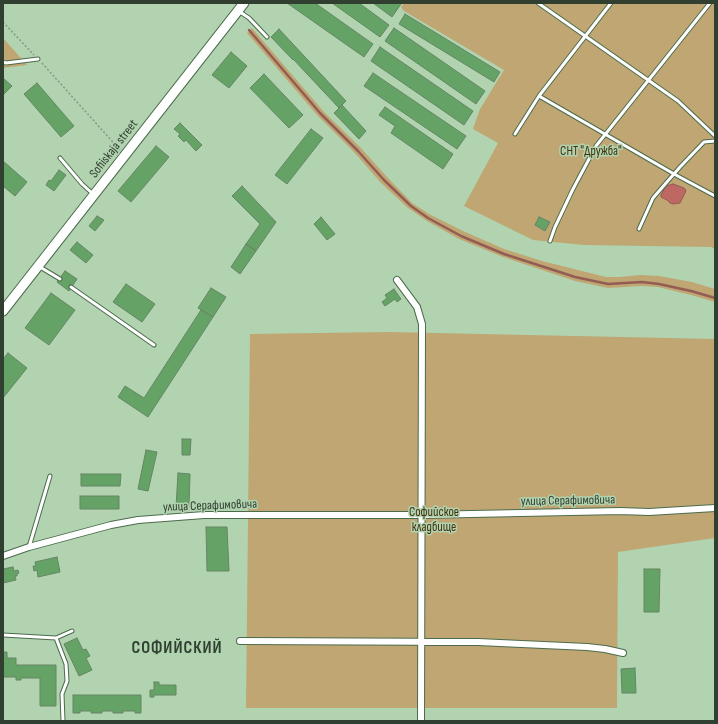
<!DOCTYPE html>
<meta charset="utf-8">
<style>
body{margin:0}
#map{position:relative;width:718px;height:724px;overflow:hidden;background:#b1d3b0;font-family:"Sofia Sans Condensed",sans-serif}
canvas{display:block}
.frame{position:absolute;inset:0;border:4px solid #313f31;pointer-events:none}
</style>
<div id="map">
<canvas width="718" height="724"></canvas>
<div class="frame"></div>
</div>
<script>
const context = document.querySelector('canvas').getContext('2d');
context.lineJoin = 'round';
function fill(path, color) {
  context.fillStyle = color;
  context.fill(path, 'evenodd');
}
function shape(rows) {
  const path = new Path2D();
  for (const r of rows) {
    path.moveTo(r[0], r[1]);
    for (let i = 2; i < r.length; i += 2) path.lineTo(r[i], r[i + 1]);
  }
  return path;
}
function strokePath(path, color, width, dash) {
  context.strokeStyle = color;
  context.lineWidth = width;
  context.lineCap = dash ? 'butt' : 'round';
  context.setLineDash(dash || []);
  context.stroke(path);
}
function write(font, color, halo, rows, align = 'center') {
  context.font = font + ' "Sofia Sans Condensed",sans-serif';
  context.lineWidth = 3;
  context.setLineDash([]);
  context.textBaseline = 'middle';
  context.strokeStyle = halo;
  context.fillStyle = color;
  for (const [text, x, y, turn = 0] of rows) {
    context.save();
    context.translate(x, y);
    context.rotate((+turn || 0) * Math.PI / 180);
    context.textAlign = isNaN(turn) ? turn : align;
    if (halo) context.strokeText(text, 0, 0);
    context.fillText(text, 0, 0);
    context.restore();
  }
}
fill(shape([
 [404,3,715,3,715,249,711,247,584,245,533,240,464,206,498,143,473,129,480,109,504,70,404,11,401,7],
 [252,28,324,112,361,148,387,177,412,203,429,214,463,231,504,249,542,261,606,277,619,277,641,275,659,276,692,282,715,289,715,302,691,295,658,287,642,286,608,288,575,281,503,257,459,239,427,221,408,208,381,183,354,152,317,115,247,33],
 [3,38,27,65,3,68],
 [388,332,715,339,715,538,618,552,617,708,246,708,250,334]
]), '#bfa673');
const water = shape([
 [673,184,684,188,686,190,685,193,680,203,673,204,670,203,667,200,661,197,661,195,666,186,673,184]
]);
fill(water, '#bd6863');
strokePath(water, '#935c54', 1);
strokePath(shape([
 [249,30,320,113,358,151,384,180,411,206,428,218,461,236,504,254,575,277,608,284,642,282,659,284,691,291,715,298]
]), '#935c54', 2.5);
const building = shape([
 [287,3,315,3,373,44,364,57,287,3],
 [332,3,359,3,389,25,380,37,332,3],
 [373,3,399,3,401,4,392,17,373,3],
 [405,14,500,72,494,82,399,24,405,14],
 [394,28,485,91,476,104,385,41,394,28],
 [279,29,346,101,339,108,293,59,293,60,271,37,279,29],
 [380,47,473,111,464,125,371,61,380,47],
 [231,52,247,66,229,88,212,75,231,52],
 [373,73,466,136,457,149,364,86,373,73],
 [264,74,303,115,289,128,250,88,264,74],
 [3,78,12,86,3,95,3,78],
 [37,83,74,126,61,137,24,94,37,83],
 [342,105,366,131,359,139,334,113,342,105],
 [385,107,453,154,443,169,391,133,395,126,379,115,385,107],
 [180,123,202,145,196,151,186,140,184,142,178,136,180,134,174,129,180,123],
 [311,129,323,138,287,184,275,175,311,129],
 [156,146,169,157,131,202,118,191,156,146],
 [3,161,27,182,15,196,3,186,3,161],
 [59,170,66,175,54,191,46,185,49,180,51,181,59,170],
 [242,186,276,222,256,251,246,244,260,224,232,196,242,186],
 [97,216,104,220,95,231,89,226,97,216],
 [321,217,335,234,327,240,314,224,321,217],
 [539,217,550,222,545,231,535,225,539,217],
 [77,242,93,255,86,263,70,250,77,242],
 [246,244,256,251,240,274,231,267,246,244],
 [65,271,77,279,69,291,57,282,65,271],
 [126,284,155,304,142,322,113,302,126,284],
 [211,288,226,297,213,317,198,308,211,288],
 [394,289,401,299,397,302,395,299,385,306,382,302,387,298,385,295,394,289],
 [51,293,75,310,49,345,25,328,51,293],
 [201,310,213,317,148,417,118,397,125,386,144,398,201,310],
 [8,353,27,368,3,398,3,359,8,353],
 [182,439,191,439,190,455,182,455,182,439],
 [146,450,157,452,148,491,138,489,146,450],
 [178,473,190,474,189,508,176,507,178,473],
 [81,474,121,474,120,486,81,486,81,474],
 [80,496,119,496,119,509,80,509,80,496],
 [206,527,227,527,229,571,207,571,206,527],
 [57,557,60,572,38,577,37,570,34,571,33,566,36,566,35,562,57,557],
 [13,567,14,571,18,570,19,573,17,574,17,576,15,576,16,580,3,583,3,569,13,567],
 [644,569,660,569,659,612,644,612,644,569],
 [77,638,83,650,86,649,90,656,86,658,92,670,79,676,64,644,77,638],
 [3,652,7,652,7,658,16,658,16,665,56,665,56,706,40,706,40,678,21,678,21,680,16,680,16,677,3,677,3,652],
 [635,668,636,693,622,693,621,669,635,668],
 [154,682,159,682,159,685,176,685,176,695,154,695,154,697,150,697,150,690,154,690,154,682],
 [73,695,141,695,141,713,135,713,135,711,123,711,123,713,113,713,113,711,102,711,102,713,91,713,91,711,80,711,80,713,73,713,73,695]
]);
fill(building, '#65a265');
strokePath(building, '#668565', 1);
const lane = shape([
 [538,3,678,101,715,136],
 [240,12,249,18,267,37],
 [3,62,6,63,38,59],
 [539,96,674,174,715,196],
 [515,134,539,96,611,3],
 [60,158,82,184,93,194],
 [639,229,653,198,680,167,704,142,715,141],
 [550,241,555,227,573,189,596,146,710,3],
 [40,267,60,279],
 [71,287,154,345],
 [29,547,50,476],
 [3,635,56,638,72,631],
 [56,638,66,664,67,681,62,694,63,721]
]);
const street = shape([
 [397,280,417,307,422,324,421,721],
 [3,556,29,547,111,525,138,520,204,515,422,515,620,511,649,512,715,508],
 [240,641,478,642,587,647,605,649,623,653]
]);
const secondary = shape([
 [3,311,244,3]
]);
strokePath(lane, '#4c6b4c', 5);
strokePath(street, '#4c6b4c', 8);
strokePath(secondary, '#4c6b4c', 11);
strokePath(shape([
 [3,22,34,55],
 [42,63,120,150]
]), '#819c81', 1.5, [2, 2]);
strokePath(lane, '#fff', 3);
strokePath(street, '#fff', 6);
strokePath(secondary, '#fff', 9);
write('13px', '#313f31', '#b1d3b0', [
 ["Sofiiskaja street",114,149,-52],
 ["улица Серафимовича",568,501,-1],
 ["улица Серафимовича",210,506,-2]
]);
write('13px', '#41310c', '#b1d3b0', [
 ["СНТ \"Дружба\"",591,152],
 ["Софийское",434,513],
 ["кладбище",434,528]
]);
context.letterSpacing = '1px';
write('bold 17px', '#313f31', '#b1d3b0', [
 ["СОФИЙСКИЙ",177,649]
]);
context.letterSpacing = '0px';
</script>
